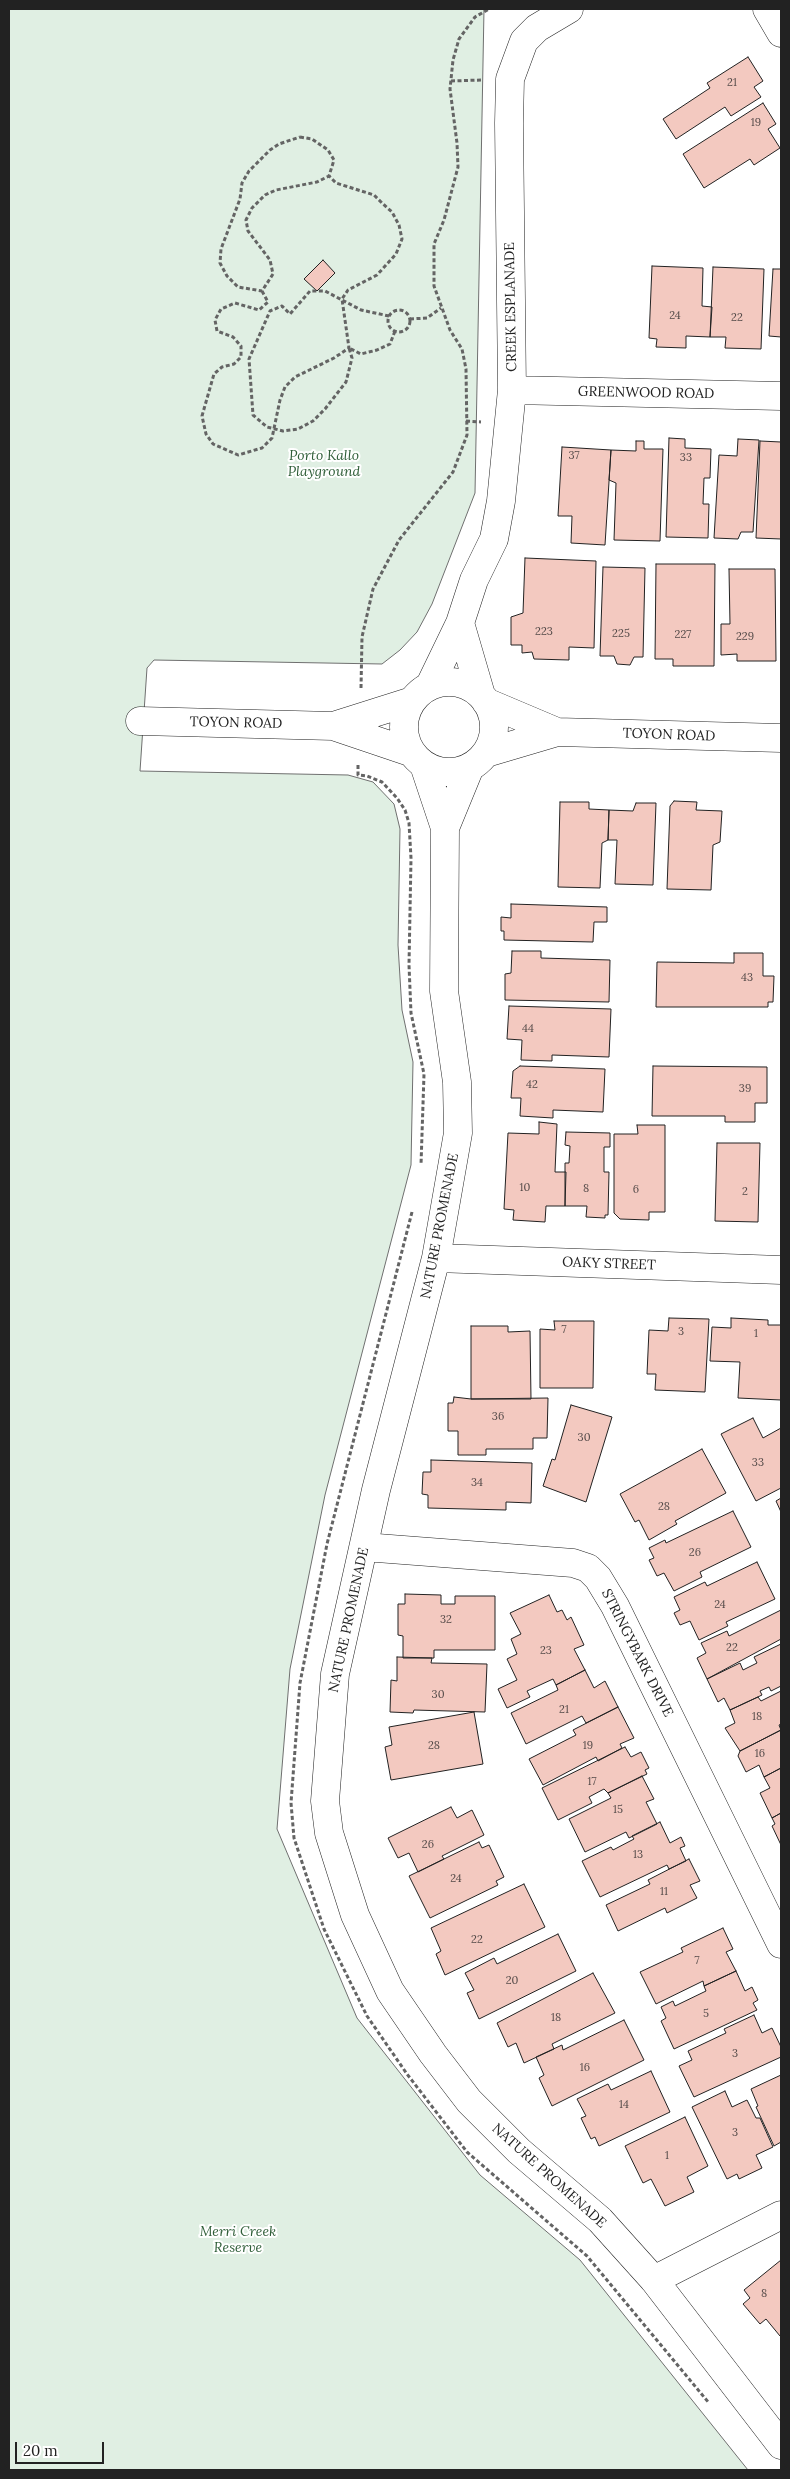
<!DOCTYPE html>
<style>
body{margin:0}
#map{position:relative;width:790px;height:2479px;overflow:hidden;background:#fff;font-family:Lora,serif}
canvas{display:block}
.frame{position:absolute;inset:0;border:10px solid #222;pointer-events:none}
.scale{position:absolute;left:15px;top:2442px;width:89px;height:22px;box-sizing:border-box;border:2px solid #222;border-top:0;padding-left:6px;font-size:15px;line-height:18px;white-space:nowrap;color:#222;-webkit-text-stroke:4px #fff;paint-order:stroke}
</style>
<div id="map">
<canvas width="790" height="2479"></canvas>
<div class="frame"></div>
<div class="scale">20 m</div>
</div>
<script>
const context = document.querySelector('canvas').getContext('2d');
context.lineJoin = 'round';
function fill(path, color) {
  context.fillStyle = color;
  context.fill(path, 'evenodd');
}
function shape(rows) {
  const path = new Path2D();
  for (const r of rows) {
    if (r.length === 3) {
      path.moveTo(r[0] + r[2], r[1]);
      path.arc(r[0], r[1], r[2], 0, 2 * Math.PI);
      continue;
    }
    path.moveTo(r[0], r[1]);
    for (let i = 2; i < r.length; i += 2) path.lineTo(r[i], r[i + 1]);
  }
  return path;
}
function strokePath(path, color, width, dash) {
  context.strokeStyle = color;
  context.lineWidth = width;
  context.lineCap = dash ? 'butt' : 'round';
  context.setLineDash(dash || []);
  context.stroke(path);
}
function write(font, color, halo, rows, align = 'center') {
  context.font = font + ' Lora,serif';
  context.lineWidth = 4;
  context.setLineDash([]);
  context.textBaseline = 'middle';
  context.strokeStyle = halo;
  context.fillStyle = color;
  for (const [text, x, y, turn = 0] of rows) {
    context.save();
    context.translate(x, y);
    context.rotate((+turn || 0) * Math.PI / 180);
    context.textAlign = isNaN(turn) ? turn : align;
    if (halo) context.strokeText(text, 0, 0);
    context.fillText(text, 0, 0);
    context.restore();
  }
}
const green = shape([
 [9,9,484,9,475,493,432,604,417,632,400,650,382,664,154,660,147,668,140,771,348,775,373,782,394,804,400,829,398,945,402,1010,413,1062,411,1165,325,1495,290,1669,277,1829,357,2018,480,2175,580,2260,748,2470,9,2470,9,9]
]);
fill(green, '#e0efe3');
strokePath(green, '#6f6f6f', 1);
const building = shape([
 [748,57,763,81,754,87,761,97,731,116,725,107,676,139,663,119,710,88,707,83,748,57],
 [763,103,776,124,768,129,780,148,754,165,750,159,704,188,683,154,763,103],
 [323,260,335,273,317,291,304,279,323,260],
 [652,266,703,268,702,306,712,307,710,337,686,336,686,348,656,347,657,339,649,338,652,266],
 [713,267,764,269,761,349,725,348,726,337,710,337,713,267],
 [773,269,781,269,781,337,769,336,773,269],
 [669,438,685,439,685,448,711,449,710,478,704,478,703,504,709,504,708,538,666,537,669,438],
 [738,439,759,440,753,532,741,532,738,539,714,538,719,455,737,456,738,439],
 [636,441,644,441,644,449,663,449,660,541,614,540,616,483,609,480,611,450,636,451,636,441],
 [760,441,781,442,781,539,756,538,760,441],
 [562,447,611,450,605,545,571,543,572,516,558,516,562,447],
 [525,558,596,561,594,648,569,647,569,660,534,659,532,652,522,653,522,645,511,645,511,617,523,613,525,558],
 [656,564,715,564,714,666,673,666,673,659,655,659,656,564],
 [603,567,645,568,643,657,634,657,630,665,617,664,614,656,600,656,603,567],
 [729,569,775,569,776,661,737,661,737,654,721,655,721,624,730,624,729,569],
 [674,801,697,802,696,810,722,811,720,842,713,845,711,890,667,889,670,806,674,801],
 [560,802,589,802,589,809,609,810,608,840,602,843,600,888,558,887,560,802],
 [636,803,656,803,653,885,615,884,617,840,608,840,609,810,633,811,636,803],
 [511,904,607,907,607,922,594,922,593,942,504,940,504,931,501,931,501,917,511,918,511,904],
 [512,951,541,951,541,958,610,960,609,1002,505,1000,505,974,511,973,512,951],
 [734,953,763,953,763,976,774,976,773,1002,768,1002,768,1007,656,1007,657,962,734,963,734,953],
 [509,1006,611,1009,609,1057,552,1055,552,1061,521,1060,522,1040,507,1039,509,1006],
 [520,1066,605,1069,603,1112,553,1110,553,1118,520,1116,521,1098,511,1098,513,1071,520,1066],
 [653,1066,767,1067,767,1103,755,1103,755,1122,725,1122,725,1116,652,1116,653,1066],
 [539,1122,557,1124,555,1172,566,1172,565,1206,546,1206,545,1222,513,1220,514,1210,504,1209,508,1133,539,1134,539,1122],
 [637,1125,665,1125,665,1212,649,1212,649,1220,620,1219,614,1213,614,1134,638,1134,637,1125],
 [566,1132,610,1133,610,1147,604,1147,604,1172,609,1172,608,1215,605,1215,605,1218,586,1217,587,1206,565,1206,565,1163,569,1163,570,1146,565,1145,566,1132],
 [717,1143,760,1143,758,1222,715,1221,717,1143],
 [669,1318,709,1319,705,1392,655,1390,656,1374,647,1374,649,1330,668,1331,669,1318],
 [731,1318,768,1320,768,1325,781,1325,781,1400,738,1398,740,1362,710,1361,712,1327,731,1328,731,1318],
 [554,1321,594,1321,593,1388,540,1388,540,1329,555,1330,554,1321],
 [471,1326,508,1326,508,1332,530,1331,531,1399,471,1399,471,1326],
 [454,1397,471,1399,548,1398,547,1438,533,1438,533,1449,486,1449,486,1455,458,1455,458,1431,448,1431,448,1403,453,1403,454,1397],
 [571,1405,612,1417,586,1502,543,1486,552,1459,555,1460,571,1405],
 [753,1418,763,1438,781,1428,781,1488,756,1501,721,1434,753,1418],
 [702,1449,726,1493,675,1521,677,1524,649,1540,639,1520,635,1522,620,1494,702,1449],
 [431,1460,532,1463,531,1503,506,1502,506,1510,428,1508,428,1495,422,1494,423,1472,431,1472,431,1460],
 [781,1498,781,1512,776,1501,781,1498],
 [733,1511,751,1547,700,1572,702,1577,674,1591,664,1573,657,1576,649,1560,654,1558,649,1548,665,1540,666,1543,733,1511],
 [757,1562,775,1599,726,1622,728,1626,699,1640,690,1621,680,1625,674,1613,680,1610,674,1597,705,1582,707,1586,757,1562],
 [405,1594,441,1595,441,1604,455,1604,455,1596,495,1596,495,1650,434,1650,434,1658,403,1658,403,1636,398,1635,398,1604,405,1604,405,1594],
 [549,1595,557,1612,562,1610,567,1620,571,1617,584,1645,574,1649,585,1670,556,1685,553,1679,527,1691,530,1697,507,1708,498,1689,517,1680,507,1659,517,1654,511,1639,521,1634,510,1613,549,1595],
 [781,1610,781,1639,707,1679,697,1658,706,1653,701,1643,727,1631,729,1636,781,1610],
 [781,1644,781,1686,771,1691,769,1687,760,1691,762,1695,730,1710,724,1698,718,1702,707,1679,740,1663,743,1670,757,1663,754,1657,781,1644],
 [397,1657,432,1658,431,1663,487,1664,485,1712,414,1710,413,1713,390,1712,391,1680,397,1681,397,1657],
 [585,1670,594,1688,605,1681,618,1707,586,1723,582,1716,526,1744,511,1713,558,1690,556,1685,585,1670],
 [781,1691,781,1724,779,1725,781,1730,740,1751,725,1728,735,1723,730,1710,758,1697,761,1701,781,1691],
 [618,1707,634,1738,620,1744,622,1748,598,1761,596,1757,543,1785,529,1759,576,1735,573,1730,618,1707],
 [474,1712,483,1764,391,1780,385,1747,392,1745,389,1727,474,1712],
 [781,1730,781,1768,764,1777,759,1765,746,1772,738,1756,740,1751,781,1730],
 [625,1747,631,1757,641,1752,649,1768,645,1770,647,1774,608,1793,604,1789,589,1797,592,1803,558,1820,542,1788,625,1747],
 [781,1768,781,1813,772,1818,760,1793,770,1788,764,1777,781,1768],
 [642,1776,654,1799,646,1802,657,1824,629,1838,626,1832,585,1852,569,1819,611,1798,608,1793,642,1776],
 [451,1807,457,1818,472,1810,484,1835,442,1856,444,1859,418,1872,409,1853,398,1858,388,1838,451,1807],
 [781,1813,781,1845,772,1826,775,1824,772,1818,781,1813],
 [660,1822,670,1843,681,1837,685,1846,680,1848,686,1861,669,1869,667,1865,600,1897,582,1861,611,1847,613,1850,634,1839,632,1836,660,1822],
 [479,1842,482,1848,489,1845,504,1877,496,1881,498,1885,430,1918,409,1876,479,1842],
 [689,1859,700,1881,690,1885,697,1898,667,1913,665,1908,618,1931,606,1905,650,1884,648,1880,689,1859],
 [524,1884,545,1927,445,1975,436,1954,441,1951,431,1928,524,1884],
 [723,1928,733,1949,726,1952,736,1971,704,1986,703,1981,656,2004,640,1972,683,1952,681,1948,723,1928],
 [558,1934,576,1971,479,2019,467,1993,474,1990,465,1973,494,1958,497,1964,558,1934],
 [736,1971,745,1991,752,1987,758,2000,753,2003,757,2010,674,2049,661,2021,666,2018,661,2007,673,2001,675,2006,706,1991,704,1986,736,1971],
 [593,1973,615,2013,552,2044,554,2049,524,2063,516,2043,508,2047,497,2023,593,1973],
 [754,2015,762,2033,772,2028,781,2047,781,2057,694,2097,679,2066,692,2060,688,2051,726,2033,724,2029,754,2015],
 [624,2020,644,2060,552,2106,539,2078,544,2075,536,2057,562,2045,563,2050,624,2020],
 [651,2071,670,2112,599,2146,595,2137,591,2139,581,2118,586,2116,577,2099,608,2084,611,2090,651,2071],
 [781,2075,781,2142,774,2146,756,2107,758,2106,751,2089,781,2075],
 [725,2091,732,2107,747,2100,756,2118,760,2118,773,2147,756,2155,762,2168,739,2179,737,2174,727,2179,692,2107,725,2091],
 [685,2117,708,2166,687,2177,694,2192,665,2206,651,2179,643,2183,625,2146,685,2117],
 [781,2260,781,2335,780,2336,766,2319,760,2324,743,2304,750,2298,744,2290,781,2260]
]);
fill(building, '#f3c9c0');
strokePath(building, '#222', 1);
const minor = shape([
 [767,9,781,33],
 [512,390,781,396],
 [460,623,481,695],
 [449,727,45],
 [430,685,460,623,474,580,494,539,501,501,512,390,509,123,510,79,524,41,537,28,569,9],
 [486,702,557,732],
 [140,721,333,726,410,752],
 [333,726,412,701],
 [486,753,557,732,781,738],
 [424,765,445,828,444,991,457,1082,458,1133,436,1258,376,1490,335,1674,325,1801,329,1833,355,1915,390,1991,433,2054,469,2101,519,2151,600,2220,654,2280,781,2445],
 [445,828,470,767],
 [436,1258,781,1270],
 [364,1547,573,1563,588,1568,598,1578,615,1606,781,1944],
 [654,2280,781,2215]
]);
strokePath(minor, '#222', 29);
strokePath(shape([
 [451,81,482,80],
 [300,137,312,139,328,150,334,160,329,176,317,182,276,190,265,195,252,208,246,220,248,231,270,260,273,274,262,291,238,287,227,276,220,263,221,249,240,199,242,183,249,171,270,150,279,144,300,137],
 [262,291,268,302,259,310,235,303,221,309,215,320,217,331,233,337,241,346,241,357,234,364,222,367,214,374,202,416,206,434,213,444,238,455,262,448,272,438,280,400,285,387,295,377,334,358,349,348,342,299,348,290,377,275,396,254,402,239,399,225,392,212,382,203,374,195,336,183,329,176],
 [399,321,11],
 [389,316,361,310,325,291,310,291,290,314,282,306,270,311,249,359,253,415,267,427,283,431,298,429,313,421,325,409,346,382,352,358,349,348,361,354,377,350,390,344,395,331],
 [410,319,427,318,441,308],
 [466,421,481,422],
 [361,688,362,637,373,589,399,540,453,472,467,435,466,369,462,349,450,330,434,286,434,244,444,220,458,167,457,143,450,89,453,60,459,39,475,17,489,9],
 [358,765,358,775,367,776,382,782,397,798,405,810,409,823,411,858,409,965,411,1013,424,1074,421,1165],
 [412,1212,327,1544,300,1683,291,1803,294,1838,324,1929,367,2016,407,2074,467,2152,587,2256,709,2403]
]), '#646464', 3, [4, 2.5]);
strokePath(minor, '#fff', 28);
write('11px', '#564c4a', null, [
 ["21",732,83],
 ["19",756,123],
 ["24",675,316],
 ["22",737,318],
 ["37",574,456],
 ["33",686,458],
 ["223",544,632],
 ["225",621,634],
 ["227",683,635],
 ["229",745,637],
 ["43",747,978],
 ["44",528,1029],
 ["42",532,1085],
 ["39",745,1089],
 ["10",525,1188],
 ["8",586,1189],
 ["6",636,1190],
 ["2",745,1192],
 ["7",564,1330],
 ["3",681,1332],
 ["1",756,1334],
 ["36",498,1417],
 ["30",584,1438],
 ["33",758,1463],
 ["34",477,1483],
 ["28",664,1507],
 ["26",695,1553],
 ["24",720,1605],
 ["32",446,1620],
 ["22",732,1648],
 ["23",546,1651],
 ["30",438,1695],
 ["21",564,1710],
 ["18",757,1717],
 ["28",434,1746],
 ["19",588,1746],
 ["16",760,1754],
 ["17",592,1782],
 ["15",618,1810],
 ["26",428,1845],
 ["13",638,1855],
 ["24",456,1879],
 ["11",664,1892],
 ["22",477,1940],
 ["7",697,1961],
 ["20",512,1981],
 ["5",706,2014],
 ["18",556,2018],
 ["3",735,2054],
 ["16",585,2068],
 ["14",624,2105],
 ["3",735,2133],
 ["1",667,2156],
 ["8",764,2294]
]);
write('14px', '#222', '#fff', [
 ["CREEK ESPLANADE",511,307,-91],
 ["GREENWOOD ROAD",646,393,1],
 ["TOYON ROAD",236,723,1],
 ["TOYON ROAD",669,735,2],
 ["NATURE PROMENADE",440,1226,-79],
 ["OAKY STREET",609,1264,2],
 ["NATURE PROMENADE",349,1620,-78],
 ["STRINGYBARK DRIVE",637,1653,63],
 ["NATURE PROMENADE",549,2176,42]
]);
write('italic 14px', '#2f5e38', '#fff', [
 ["Porto Kallo",324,456],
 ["Playground",324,472],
 ["Merri Creek",238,2232],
 ["Reserve",238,2248]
]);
</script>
